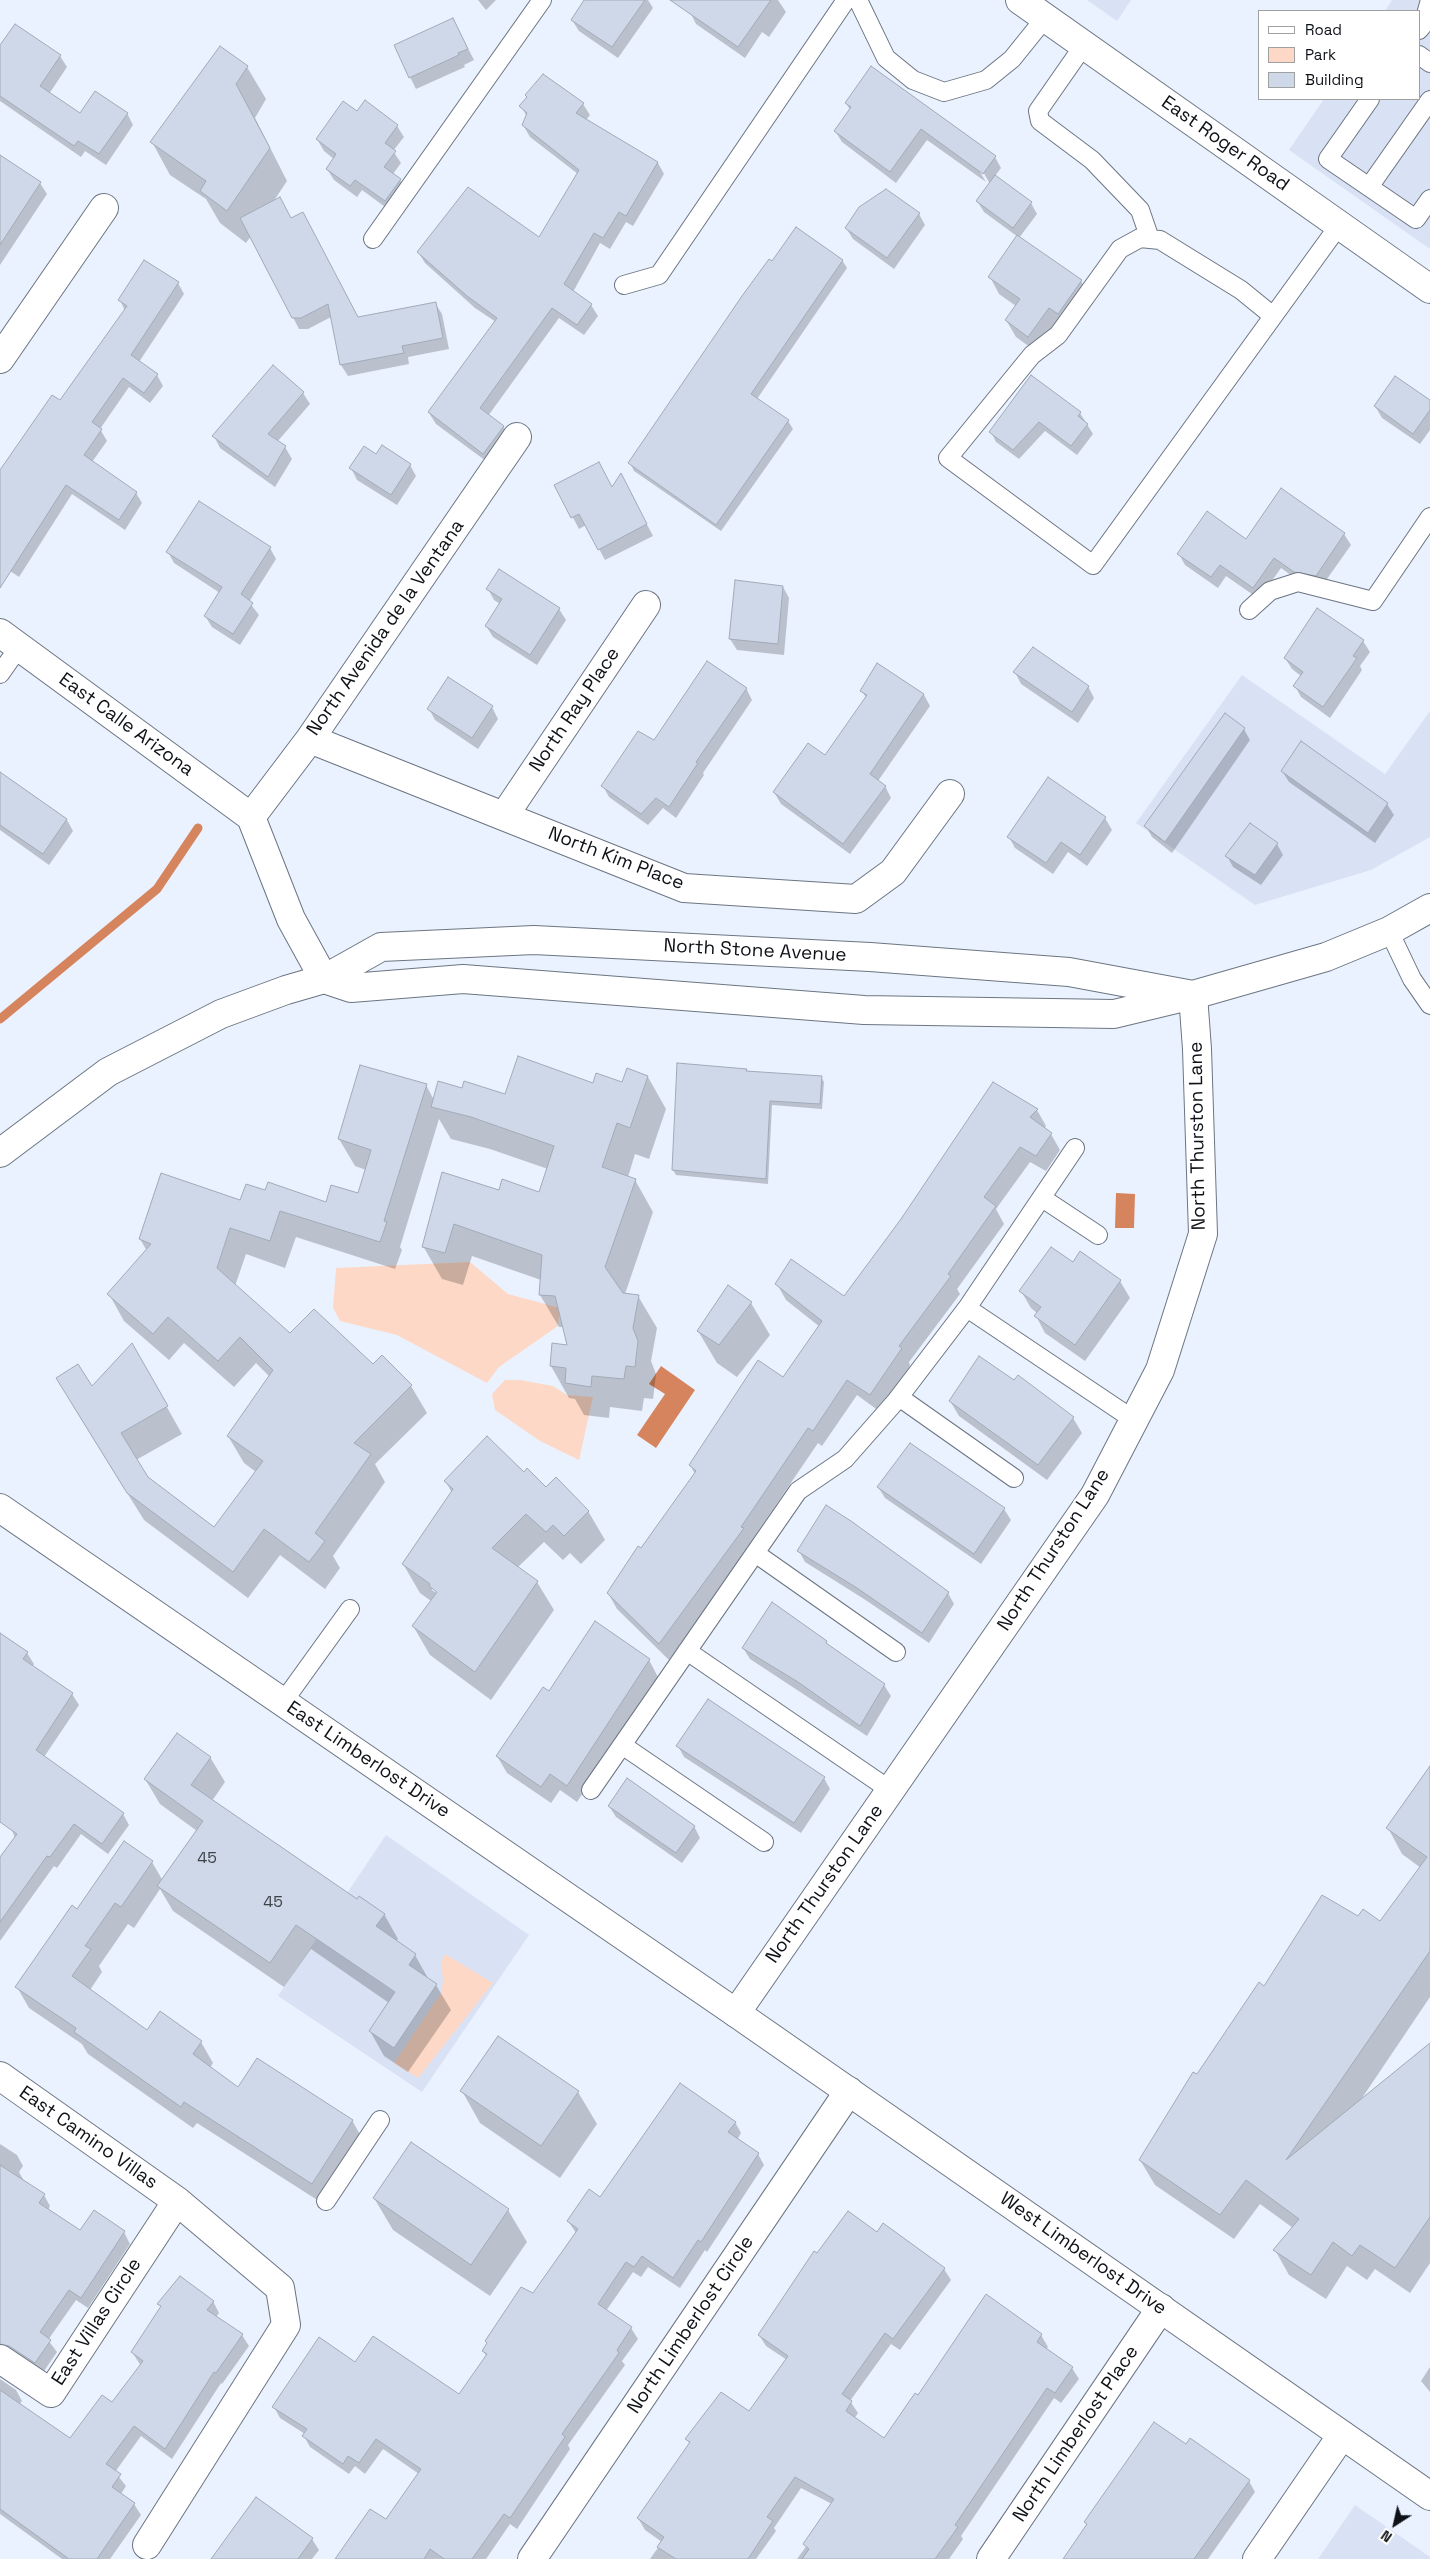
<!DOCTYPE html>
<style>
body{margin:0}
#map{position:relative;width:1430px;height:2559px;overflow:hidden;background:#eaf2ff;font-family:"Space Grotesk",sans-serif}
canvas{display:block}
.legend{position:absolute;left:1258px;top:10px;width:162px;height:90px;box-sizing:border-box;background:#fff;border:1px solid #9fa0a2;margin:0;padding:6px 9px;list-style:none;font-size:15px;color:#0e1116}
.legend li{display:flex;align-items:center;gap:10px;height:25px}
.legend b{width:25px;border:1px solid #9fa0a2}
.north{position:absolute;left:1370px;top:2499px;width:50px;height:50px;-webkit-text-stroke:4px #fff;paint-order:stroke;rotate:215deg;font-size:14px;font-weight:700;line-height:20px;text-align:center;color:#0e1116}
.north::after{content:'';display:block;margin:auto;width:18px;height:22px;background:#0e1116;clip-path:polygon(50% 0,100% 100%,50% 72%,0 100%)}
</style>
<div id="map">
<canvas width="1430" height="2559"></canvas>
<ul class="legend">
<li><b style="height:6px;background:#fff"></b>Road</li>
<li><b style="height:14px;background:#fdd8c7"></b>Park</li>
<li><b style="height:14px;background:#ced8e8"></b>Building</li>
</ul>
<div class="north">N</div>
</div>
<script>
const context = document.querySelector('canvas').getContext('2d');
context.lineJoin = 'round';
function fill(path, color) {
  context.fillStyle = color;
  context.fill(path, 'evenodd');
}
function shape(rows) {
  const path = new Path2D();
  for (const r of rows) {
    path.moveTo(r[0], r[1]);
    for (let i = 2; i < r.length; i += 2) path.lineTo(r[i], r[i + 1]);
  }
  return path;
}
function strokePath(path, color, width, dash) {
  context.strokeStyle = color;
  context.lineWidth = width;
  context.lineCap = dash ? 'butt' : 'round';
  context.setLineDash(dash || []);
  context.stroke(path);
}
function write(font, color, halo, rows, align = 'center') {
  context.font = font + ' "Space Grotesk",sans-serif';
  context.lineWidth = 4.5;
  context.setLineDash([]);
  context.textBaseline = 'middle';
  context.strokeStyle = halo;
  context.fillStyle = color;
  for (const [text, x, y, turn = 0] of rows) {
    context.save();
    context.translate(x, y);
    context.rotate((+turn || 0) * Math.PI / 180);
    context.textAlign = isNaN(turn) ? turn : align;
    if (halo) context.strokeText(text, 0, 0);
    context.fillText(text, 0, 0);
    context.restore();
  }
}
fill(shape([
 [1087,0,1131,0,1117,21],
 [1392,0,1430,0,1430,249,1289,150,1324,99,1419,99,1419,11,1385,11],
 [1242,675,1385,774,1430,711,1430,837,1371,870,1255,905,1136,823],
 [386,1835,529,1935,422,2092,278,1996],
 [1355,2505,1430,2557,1430,2559,1318,2559]
]), '#d8e2f4');
fill(shape([
 [470,1262,508,1294,560,1308,558,1326,499,1367,487,1383,397,1335,340,1321,333,1308,336,1268],
 [505,1380,520,1380,553,1386,567,1395,593,1397,579,1460,540,1441,495,1410,492,1394],
 [445,1954,493,1983,418,2078,394,2063,441,1993,443,1981,441,1962]
]), '#fdd8c7');
fill(shape([
 [1116,1193,1135,1194,1134,1228,1115,1228],
 [661,1366,695,1390,656,1448,637,1435,665,1394,649,1384]
]), '#d6845d');
fill(shape([
 [478,0,496,0,486,10],
 [586,0,648,0,653,8,618,58,579,31,572,20],
 [698,0,778,0,786,12,769,37,762,32,745,58,696,24,690,12],
 [453,19,474,60,464,65,465,67,416,89,410,77],
 [0,47,60,56,67,67,49,94,80,115,127,113,133,125,106,165,85,151,81,157,0,101],
 [247,67,266,99,255,118,287,181,273,202,291,220,358,319,435,303,442,314,449,349,408,357,409,364,348,376,341,365,331,317,308,329,299,329,251,236,246,243,220,223,206,199,170,175,152,142],
 [872,68,995,157,1001,168,995,176,1031,203,1037,214,1019,238,1081,281,1091,298,1038,353,1016,337,1006,320,1016,306,999,294,990,277,1018,237,984,212,977,201,990,184,981,168,978,169,986,182,927,140,896,183,842,142,835,131,850,110,846,103],
 [583,104,590,115,586,120,658,163,664,174,633,226,626,222,610,249,600,243,573,292,591,305,598,316,584,335,559,318,488,416,503,426,510,438,490,464,436,424,429,413,496,322,475,308,425,263,418,252,540,239,578,174,530,137,523,125,527,117,521,106],
 [357,113,397,126,404,137,393,151,401,163,393,174,400,180,407,191,392,212,362,190,357,197,334,180,327,169,334,159,324,151,317,139],
 [0,156,40,183,47,194,0,265],
 [919,214,925,225,894,269,853,239,846,228],
 [842,260,847,268,757,399,788,421,793,429,721,531,634,471,630,463,772,263],
 [145,261,178,283,184,294,139,362,157,375,163,386,150,403,129,387,100,429,107,441,92,462,136,493,142,503,125,530,72,494,19,577,0,564,0,476,60,402,125,311,120,300],
 [303,393,310,404,277,442,285,447,292,459,275,487,220,448,214,436],
 [1430,401,1430,430,1420,444,1382,418,1375,406],
 [1080,413,1093,434,1077,455,1045,431,1019,459,996,442,991,432],
 [377,456,410,465,416,476,397,505,357,480,351,468],
 [556,486,612,489,627,486,653,536,605,560,586,525,579,529],
 [1281,490,1344,534,1351,545,1322,586,1302,583,1281,568,1259,599,1226,576,1218,588,1185,565,1179,554,1246,540],
 [270,548,276,559,249,602,259,615,240,645,212,627,205,616,220,593,174,563,168,552],
 [783,587,789,598,784,655,737,650,730,639],
 [488,589,559,609,566,620,537,665,493,637,486,626,500,604,494,600],
 [1363,641,1370,652,1360,666,1362,670,1330,718,1301,697,1295,686,1301,676,1292,669,1285,658],
 [877,665,924,695,930,706,878,781,885,786,891,798,850,854,781,804,774,792,825,757,866,698,862,691],
 [1015,672,1088,686,1094,698,1078,723,1021,684],
 [746,688,752,700,703,773,704,775,676,818,663,808,648,825,609,797,603,786,654,741],
 [492,707,498,719,478,749,435,720,429,709],
 [1244,729,1250,740,1172,853,1152,837,1146,826],
 [1282,771,1387,804,1394,815,1375,843,1289,782],
 [0,773,67,820,73,831,49,865,0,830],
 [1105,818,1112,830,1087,866,1068,852,1053,874,1015,848,1009,837],
 [1277,844,1283,855,1261,885,1233,867,1227,856],
 [746,1070,747,1073,821,1077,824,1082,822,1109,772,1105,768,1184,676,1175,673,1170],
 [648,1077,666,1109,649,1159,635,1154,628,1177,635,1180,653,1212,625,1294,638,1296,657,1328,651,1361,656,1374,653,1399,644,1398,642,1411,610,1407,609,1418,584,1415,575,1399,569,1398,551,1366,569,1346,564,1327,559,1327,540,1295,541,1280,472,1256,463,1285,442,1279,423,1246,443,1173,499,1191,539,1194,548,1169,490,1149,451,1139,439,1119,400,1247,402,1250,395,1269,296,1237,285,1268,246,1254,235,1286,290,1335,373,1365,411,1386,427,1413,375,1464,385,1482,333,1556,340,1568,325,1589,280,1555,248,1598,144,1520,73,1406,132,1345,182,1434,136,1460,147,1477,214,1529,256,1472,244,1463,228,1436,270,1377,256,1363,234,1387,184,1343,169,1360,124,1321,109,1294,147,1251,140,1239,266,1191,327,1203,359,1195,366,1170,355,1166,339,1139,426,1085,434,1100,462,1090,506,1096,593,1085,623,1084],
 [1037,1110,1046,1126,1044,1129,1051,1134,1060,1150,1046,1171,1030,1162,996,1209,1004,1224,957,1289,960,1294,909,1362,910,1366,879,1411,857,1395,822,1446,818,1443,750,1543,752,1546,669,1660,617,1609,608,1593,695,1474,690,1465,783,1379,820,1327,786,1300,777,1284,844,1298],
 [1073,1264,1120,1281,1130,1298,1085,1361,1045,1333,1036,1316,1038,1314,1031,1308,1021,1291],
 [729,1286,751,1303,770,1335,737,1377,717,1363,698,1331],
 [1018,1377,1073,1418,1082,1433,1047,1480,959,1416,950,1401,1015,1382],
 [524,1474,546,1489,588,1511,605,1540,581,1564,570,1553,563,1560,544,1542,517,1568,537,1582,554,1610,491,1700,430,1655,413,1626,431,1601,420,1593,403,1564,452,1493,446,1482],
 [432,1587,442,1594,441,1596,432,1590],
 [878,1487,1004,1509,1011,1520,981,1564,885,1498],
 [799,1551,948,1593,954,1604,929,1643,864,1599,805,1562],
 [0,1635,27,1653,34,1664,32,1667,72,1694,79,1705,44,1757,123,1814,129,1825,108,1854,81,1834,57,1868,54,1866,0,1941,0,1859,15,1838,0,1800],
 [826,1642,830,1648,884,1685,891,1696,867,1736,750,1659,743,1648],
 [649,1660,658,1677,577,1802,560,1790,551,1803,507,1773,497,1756,549,1693],
 [678,1746,824,1778,830,1789,801,1833,684,1757],
 [210,1757,225,1782,212,1801,358,1901,384,1914,398,1939,396,1942,415,1955,429,1980,436,1985,451,2010,408,2072,384,2056,370,2031,389,2003,311,1949,284,1987,173,1911,160,1889,134,1928,128,1924,99,1966,102,1972,90,1990,147,2032,201,2042,213,2063,210,2068,238,2089,352,2120,364,2142,325,2205,197,2123,193,2128,88,2054,82,2044,29,2008,17,1987,78,1911,152,1862,163,1881,197,1831,160,1804,145,1779],
 [1430,1768,1430,1997,1358,2104,1430,2045,1430,2263,1410,2293,1375,2269,1367,2280,1347,2266,1326,2299,1289,2275,1275,2250,1293,2228,1260,2204,1234,2239,1155,2185,1140,2160,1197,2076,1265,1988,1359,1918,1380,1923,1421,1868,1402,1854,1388,1828],
 [609,1806,694,1826,700,1838,682,1863,616,1817],
 [462,2091,578,2092,597,2124,560,2178,480,2123],
 [735,2122,741,2133,737,2140,758,2154,764,2165,707,2252,705,2250,680,2288,648,2267,641,2277,633,2272,606,2311,631,2328,638,2339,622,2361,625,2365,568,2445,570,2449,517,2529,510,2524,486,2559,346,2559,386,2521,419,2474,383,2449,365,2474,355,2466,349,2474,310,2447,304,2436,305,2434,280,2418,274,2407,356,2364,459,2396,487,2357,483,2351,533,2295,576,2233,568,2221,600,2199],
 [0,2144,17,2155,23,2166,19,2172,24,2181,44,2195,50,2206,48,2210,81,2232,124,2232,130,2244,88,2308,76,2300,48,2340,57,2352,42,2374,0,2355],
 [374,2198,508,2210,527,2242,490,2296,393,2230],
 [877,2233,944,2269,951,2280,900,2350,891,2344,850,2401,858,2413,854,2419,885,2440,918,2397,986,2296,1041,2335,1048,2347,1046,2349,1072,2368,1079,2379,1061,2403,1054,2398,961,2536,963,2539,949,2559,797,2559,823,2523,832,2504,801,2488,774,2528,776,2531,756,2559,650,2559,662,2542,645,2530,638,2518,690,2444,686,2439,721,2393,749,2413,787,2360,766,2346,759,2335,817,2254],
 [213,2301,219,2313,216,2317,242,2335,249,2346,222,2384,221,2383,172,2459,141,2436,115,2472,126,2486,121,2494,134,2504,141,2515,110,2559,62,2559,0,2514,0,2379,16,2390,22,2401,19,2405,70,2440,112,2404,141,2366,132,2352,161,2308,159,2304],
 [1430,2367,1430,2392,1421,2381],
 [1186,2446,1249,2481,1255,2492,1208,2559,1065,2559,1087,2525,1085,2522],
 [256,2499,312,2539,319,2550,312,2559,213,2559]
]), '#0003');
strokePath(shape([
 [0,1019,157,889,198,828]
]), '#d6845d', 9);
const building = shape([
 [584,0,645,0,612,47,571,20,584,0],
 [670,0,771,0,738,47,670,0],
 [453,18,468,49,458,53,459,55,409,78,394,45,453,18],
 [15,24,61,55,40,86,80,113,95,91,128,113,99,154,78,141,74,146,0,96,0,45,15,24],
 [220,46,248,66,236,84,270,148,227,211,200,191,206,181,150,142,220,46],
 [871,66,996,156,983,174,921,129,890,172,834,131,851,107,845,103,871,66],
 [543,74,584,103,576,113,658,162,626,216,619,212,603,238,594,233,564,284,592,304,577,325,552,308,480,408,504,426,483,454,428,412,497,318,467,296,417,252,468,187,539,237,579,170,522,125,527,113,519,106,527,97,525,95,543,74],
 [365,100,398,125,385,143,396,151,384,167,401,179,385,201,355,180,350,186,326,169,336,154,316,139,343,101,357,111,365,100],
 [0,155,41,182,0,245,0,155],
 [995,175,1032,202,1013,228,976,201,995,175],
 [886,189,920,213,887,258,845,228,859,207,886,189],
 [280,197,291,218,303,212,358,317,436,302,443,338,402,346,404,353,340,365,328,304,301,318,292,318,240,218,280,197],
 [796,227,843,260,751,394,789,420,716,525,628,463,742,296,769,259,772,261,796,227],
 [1017,235,1082,280,1058,314,1049,308,1028,337,1005,320,1020,299,988,277,1017,235],
 [144,260,179,282,131,355,158,374,144,393,123,378,92,422,102,429,84,455,137,492,119,520,66,485,0,588,0,470,52,395,60,400,127,306,118,300,144,260],
 [273,365,304,392,268,434,286,446,268,477,212,436,273,365],
 [1031,375,1081,412,1078,416,1088,424,1071,446,1039,422,1013,450,989,432,1031,375],
 [1395,376,1430,400,1430,410,1413,434,1374,406,1395,376],
 [382,445,411,464,391,495,349,468,364,446,376,454,382,445],
 [599,462,612,487,621,473,647,524,598,550,579,514,571,518,554,485,599,462],
 [1281,488,1345,533,1316,576,1294,572,1274,558,1253,588,1220,565,1211,577,1177,554,1207,511,1246,539,1281,488],
 [199,501,271,547,241,594,253,603,233,634,204,616,222,587,166,552,199,501],
 [499,569,560,608,530,655,485,626,502,599,486,589,499,569],
 [735,580,783,586,778,644,729,639,735,580],
 [1317,608,1364,640,1353,656,1357,658,1323,707,1293,686,1303,672,1284,658,1317,608],
 [1033,647,1089,686,1072,712,1013,672,1033,647],
 [707,661,747,688,696,762,698,763,669,807,656,798,641,814,601,786,638,731,654,740,707,661],
 [877,663,924,694,870,774,886,786,843,844,773,792,808,743,825,755,867,695,860,691,877,663],
 [448,677,493,706,472,738,427,709,448,677],
 [1225,713,1245,728,1165,842,1144,826,1225,713],
 [1301,741,1388,803,1368,833,1281,771,1301,741],
 [0,772,67,819,43,854,0,825,0,772],
 [1048,777,1106,817,1080,855,1061,842,1046,863,1007,837,1048,777],
 [1250,823,1278,843,1255,875,1225,856,1250,823],
 [518,1056,593,1083,596,1073,622,1082,627,1068,648,1076,630,1128,617,1123,602,1167,636,1179,605,1267,623,1293,639,1295,633,1328,638,1341,635,1367,626,1366,624,1379,592,1376,591,1387,565,1383,566,1368,550,1366,552,1343,567,1345,555,1296,539,1295,542,1255,454,1224,445,1253,422,1247,442,1172,499,1190,502,1179,539,1192,554,1146,471,1117,431,1107,438,1081,462,1088,464,1081,505,1094,518,1056],
 [677,1063,747,1069,746,1071,822,1076,820,1104,770,1101,766,1179,672,1170,677,1063],
 [360,1065,427,1084,384,1221,387,1222,380,1242,280,1211,270,1241,230,1228,217,1268,290,1333,314,1309,373,1364,382,1355,412,1385,354,1443,371,1454,315,1533,325,1541,309,1562,264,1529,233,1572,127,1493,56,1378,78,1364,92,1386,132,1343,168,1406,121,1433,148,1477,214,1527,263,1461,227,1436,273,1370,240,1337,218,1361,168,1317,153,1334,107,1294,151,1244,139,1239,161,1173,240,1200,246,1184,265,1190,268,1182,326,1202,331,1185,358,1193,371,1150,338,1139,360,1065],
 [993,1082,1038,1109,1030,1117,1052,1133,1036,1156,1020,1147,984,1197,996,1206,948,1274,951,1276,899,1346,902,1348,870,1395,847,1380,813,1431,808,1428,741,1527,744,1528,659,1644,607,1593,638,1546,641,1548,696,1471,689,1465,758,1360,783,1377,822,1321,775,1284,791,1259,844,1296,901,1219,993,1082],
 [1051,1247,1073,1262,1080,1251,1121,1280,1075,1345,1034,1316,1041,1307,1019,1291,1051,1247],
 [728,1285,752,1302,719,1345,697,1331,728,1285],
 [979,1356,1014,1380,1018,1375,1074,1417,1038,1465,949,1401,979,1356],
 [487,1436,524,1472,527,1468,546,1487,556,1477,589,1511,564,1536,553,1525,546,1532,526,1514,492,1548,538,1581,475,1672,412,1626,437,1592,429,1586,430,1584,402,1564,453,1489,444,1481,487,1436],
 [910,1443,1005,1508,974,1554,877,1487,910,1443],
 [826,1505,851,1521,949,1592,922,1633,857,1588,797,1551,826,1505],
 [772,1602,827,1641,826,1643,885,1684,860,1726,798,1682,742,1648,772,1602],
 [595,1621,650,1659,567,1786,550,1774,541,1787,496,1756,543,1687,549,1691,595,1621],
 [0,1633,28,1652,23,1659,73,1693,36,1750,124,1813,102,1844,74,1824,50,1857,47,1856,0,1922,0,1857,17,1834,0,1822,0,1633],
 [708,1699,825,1777,794,1823,676,1746,708,1699],
 [177,1733,211,1757,191,1785,357,1899,359,1896,385,1914,376,1926,416,1954,409,1965,437,1984,394,2048,369,2031,395,1992,296,1925,270,1963,157,1886,203,1821,144,1779,177,1733],
 [1430,1766,1430,1951,1286,2160,1430,2043,1430,2217,1395,2268,1360,2245,1352,2256,1333,2242,1311,2275,1273,2250,1299,2219,1246,2180,1220,2215,1139,2160,1193,2072,1197,2074,1259,1982,1264,1986,1322,1895,1358,1916,1363,1909,1380,1921,1427,1857,1386,1828,1430,1766],
 [627,1778,695,1826,676,1853,608,1806,627,1778],
 [124,1841,153,1861,121,1907,115,1903,85,1946,91,1949,72,1976,147,2030,160,2011,202,2041,193,2054,238,2087,257,2058,353,2120,312,2184,184,2102,181,2107,74,2032,76,2028,15,1987,72,1905,77,1909,124,1841],
 [498,2036,579,2091,541,2146,460,2091,498,2036],
 [680,2083,736,2122,728,2132,759,2153,701,2242,698,2240,673,2278,642,2256,634,2267,626,2262,598,2304,632,2327,617,2350,619,2353,562,2434,565,2437,510,2518,504,2514,472,2559,444,2559,430,2549,424,2559,335,2559,370,2509,386,2519,421,2469,376,2439,359,2463,348,2456,343,2464,302,2436,307,2429,272,2407,319,2337,355,2362,373,2336,459,2394,487,2354,482,2351,487,2343,485,2341,521,2287,533,2293,578,2229,567,2221,589,2189,600,2197,680,2083],
 [411,2142,509,2209,471,2265,373,2198,411,2142],
 [0,2165,45,2194,39,2203,80,2230,94,2210,125,2231,81,2298,69,2290,40,2332,51,2340,35,2363,9,2346,0,2344,0,2165],
 [848,2211,877,2232,883,2223,945,2268,893,2339,885,2333,842,2394,852,2401,846,2411,884,2438,915,2393,918,2395,986,2294,1042,2334,1037,2342,1073,2367,1055,2393,1047,2388,955,2525,958,2527,935,2559,802,2559,809,2549,803,2544,834,2499,795,2477,767,2517,773,2521,748,2559,676,2559,657,2547,664,2537,637,2518,690,2442,685,2439,721,2392,749,2411,788,2356,758,2335,814,2251,817,2253,848,2211],
 [180,2276,214,2301,207,2310,243,2334,216,2373,214,2372,165,2449,134,2426,106,2464,121,2474,112,2487,135,2503,97,2559,69,2559,0,2509,0,2390,70,2438,102,2395,112,2402,143,2361,131,2352,161,2306,157,2304,180,2276],
 [1154,2422,1186,2444,1190,2438,1250,2480,1194,2559,1063,2559,1087,2524,1084,2522,1154,2422],
 [256,2497,313,2538,298,2559,211,2559,256,2497]
]);
fill(building, '#ced8e8');
strokePath(building, '#a0aab8', 1);
const service = shape([
 [858,0,886,58,913,80,944,92,986,80,1012,59,1045,18],
 [1419,30,1423,25,1430,0],
 [1084,45,1038,111,1040,121,1092,160,1140,210,1150,239],
 [1419,55,1430,63],
 [1370,99,1328,159,1416,219,1430,199],
 [1369,187,1430,100],
 [373,239,542,0],
 [624,285,659,275,846,0],
 [1273,316,1241,290,1160,240,1140,238,1120,249,1058,335,1032,355,948,458,1093,565,1311,264,1340,224],
 [1249,610,1270,591,1298,582,1373,601,1430,517],
 [0,674,19,647],
 [1389,931,1412,979,1430,1005],
 [1042,1198,1098,1235],
 [967,1308,1075,1148],
 [899,1397,1014,1478],
 [755,1553,896,1652],
 [687,1651,890,1790],
 [283,1702,350,1609],
 [622,1745,764,1842],
 [591,1790,798,1491,845,1459,896,1401,967,1308,1134,1420],
 [326,2201,380,2120]
]);
const minor = shape([
 [0,359,104,208],
 [0,633,251,817],
 [310,739,684,888,856,899,893,872,950,794],
 [504,816,646,605],
 [251,817,310,739,517,437],
 [251,817,291,919,324,979],
 [736,2013,1095,1495,1160,1370,1203,1234,1197,1049,1193,995],
 [0,2076,177,2201,280,2288,286,2325,147,2545],
 [0,2359,51,2393,177,2201],
 [532,2559,849,2091],
 [991,2559,1161,2308],
 [1257,2559,1342,2435]
]);
const tertiary = shape([
 [1020,0,1430,289],
 [0,1508,736,2013,1430,2496]
]);
const secondary = shape([
 [324,979,351,988,463,979,864,1010,1114,1014,1193,995,1326,957,1389,931,1430,908],
 [0,1153,108,1072,221,1014,286,990,324,979,381,947,534,940,870,957,1069,972,1193,995]
]);
strokePath(service, '#6c7582', 20);
strokePath(minor, '#6c7582', 30);
strokePath(tertiary, '#6c7582', 30);
strokePath(secondary, '#6c7582', 30);
strokePath(service, '#fff', 18);
strokePath(minor, '#fff', 28);
strokePath(tertiary, '#fff', 28);
strokePath(secondary, '#fff', 28);
write('16px', '#3e434a', null, [
 ["45",207,1859],
 ["45",273,1903]
]);
write('19px', '#0e1116', '#fff', [
 ["East Roger Road",1225,144,35],
 ["North Avenida de la Ventana",386,628,-55],
 ["North Ray Place",575,710,-56],
 ["East Calle Arizona",126,725,36],
 ["North Kim Place",616,859,21],
 ["North Stone Avenue",755,951,3],
 ["North Thurston Lane",1198,1136,-91],
 ["North Thurston Lane",1054,1550,-57],
 ["East Limberlost Drive",368,1760,34],
 ["North Thurston Lane",825,1884,-55],
 ["East Camino Villas",88,2138,35],
 ["West Limberlost Drive",1083,2254,35],
 ["East Villas Circle",97,2322,-57],
 ["North Limberlost Circle",691,2325,-56],
 ["North Limberlost Place",1076,2434,-56]
]);
</script>
